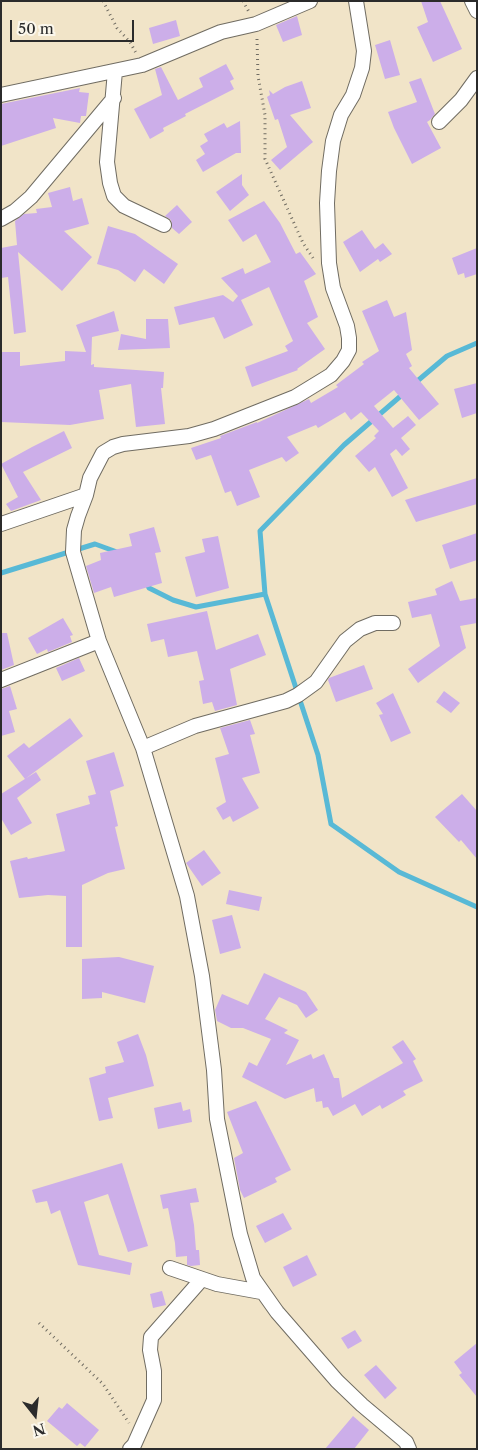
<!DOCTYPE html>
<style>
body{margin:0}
#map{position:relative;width:478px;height:1450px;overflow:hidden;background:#f1e4c8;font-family:"Libre Caslon Text",serif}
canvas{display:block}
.frame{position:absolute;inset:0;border:2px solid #2b2b2b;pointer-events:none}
.north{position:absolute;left:10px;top:1390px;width:50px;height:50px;-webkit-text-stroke:4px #fbf7ec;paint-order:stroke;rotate:164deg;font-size:14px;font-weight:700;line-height:20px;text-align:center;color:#2b2b2b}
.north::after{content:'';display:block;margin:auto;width:18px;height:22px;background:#2b2b2b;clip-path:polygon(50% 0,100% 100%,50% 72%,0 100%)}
.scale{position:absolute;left:10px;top:20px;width:124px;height:22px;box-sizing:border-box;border:2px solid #2b2b2b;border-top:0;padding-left:6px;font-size:15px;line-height:18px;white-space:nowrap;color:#2b2b2b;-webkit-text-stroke:4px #fbf7ec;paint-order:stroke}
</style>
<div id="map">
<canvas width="478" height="1450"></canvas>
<div class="frame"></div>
<div class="north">N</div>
<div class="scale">50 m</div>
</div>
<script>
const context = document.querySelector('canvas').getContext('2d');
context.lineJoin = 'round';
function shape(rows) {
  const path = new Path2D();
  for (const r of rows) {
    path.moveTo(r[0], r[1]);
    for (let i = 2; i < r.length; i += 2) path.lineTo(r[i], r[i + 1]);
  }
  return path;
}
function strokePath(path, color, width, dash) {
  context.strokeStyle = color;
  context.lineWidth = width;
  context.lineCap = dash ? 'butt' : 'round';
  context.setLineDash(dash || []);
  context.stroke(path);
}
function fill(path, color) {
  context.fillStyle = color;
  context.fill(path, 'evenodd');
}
strokePath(shape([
 [415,383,447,356,477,343],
 [403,394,344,445,260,531,265,594,318,755,331,824,399,872,477,907],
 [1,573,95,544,117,552],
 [146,582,149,588,173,600,196,607,265,594]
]), '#58b9d6', 5);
fill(shape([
 [421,1,440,1,462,49,433,62,417,27,428,22],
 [297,16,302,35,283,42,276,25],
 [176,20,180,36,153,44,149,28],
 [390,40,400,75,385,79,375,45],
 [226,64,234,79,230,81,234,89,185,114,186,116,163,128,164,131,150,139,134,109,162,95,155,69,161,67,178,100,203,87,199,78],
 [421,78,435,114,430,120,427,122,441,148,412,164,394,128,388,112,417,102,409,82],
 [302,81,311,108,290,115,313,142,280,170,271,160,287,147,278,119,275,120,267,97,270,95,269,90,273,94,285,87],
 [80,88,79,92,89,93,86,116,81,116,80,123,53,118,56,128,1,146,1,104],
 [240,121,241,153,236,153,203,172,196,160,205,154,200,146,208,141,204,134,224,123,227,128],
 [242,174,242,185,249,195,230,211,216,192],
 [70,187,73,201,82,198,89,224,64,231,92,257,62,291,18,252,26,332,14,334,8,277,1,278,1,248,17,245,15,221,24,214,37,213,36,209,52,207,48,193],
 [264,201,280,223,296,254,300,252,316,274,304,281,318,317,307,323,325,349,297,369,298,370,252,387,245,367,288,351,285,346,293,341,269,287,241,300,240,298,253,325,224,339,214,317,179,325,174,307,223,295,233,302,238,296,221,278,243,268,245,274,271,262,256,234,243,242,228,220],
 [177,205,192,222,179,234,172,228,171,220,165,216],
 [108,226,135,234,178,264,164,284,144,269,135,282,118,270,97,264],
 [362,230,375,249,383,243,392,254,380,262,378,259,360,272,343,242],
 [477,248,477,274,465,278,464,273,458,275,452,258],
 [387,300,394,317,406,312,412,350,406,354,412,366,409,368,439,404,419,420,394,390,374,406,393,428,408,416,416,425,401,438,410,449,402,456,396,449,390,454,408,488,392,497,375,467,369,472,355,456,376,438,374,436,379,431,361,412,351,420,345,412,318,428,316,425,287,437,299,453,286,462,282,457,249,470,260,497,237,506,231,491,225,493,211,455,196,460,191,448,221,438,220,436,257,422,257,423,309,399,311,403,338,387,336,385,364,364,362,362,379,351,362,311],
 [114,311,119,331,92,337,91,365,94,364,94,367,164,372,163,388,161,388,165,424,136,427,131,384,99,390,104,419,70,425,1,422,1,352,20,352,20,366,65,361,65,351,86,352,76,325],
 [146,319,168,319,170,348,118,350,121,334,146,339],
 [477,383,477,413,462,418,454,389],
 [64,431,72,448,23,472,41,500,11,511,6,504,18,497,1,464,32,447],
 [477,478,477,504,416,522,405,500],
 [154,527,161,552,155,553,162,583,114,597,111,587,94,593,86,566,101,560,100,553,132,546,129,534],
 [477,533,477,560,450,569,442,545],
 [218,536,229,588,196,597,185,557,205,552,202,539],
 [452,581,460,601,477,598,477,623,460,626,466,648,418,683,408,669,440,646,431,614,412,618,408,602,437,595,435,589],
 [207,611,216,650,258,634,266,655,230,669,237,705,215,711,212,702,203,704,199,681,204,680,197,651,168,657,164,639,151,642,147,624],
 [63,618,73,635,70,636,72,642,48,652,47,649,37,654,28,638],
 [1,633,7,633,14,665,1,670],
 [79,658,85,671,62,681,56,668],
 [364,665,373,689,336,702,328,680,329,678],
 [10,686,17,709,9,711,15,732,1,736,1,689],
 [444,691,460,703,451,713,436,702],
 [393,693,411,733,391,742,379,715,383,714,376,703],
 [70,718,83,736,25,779,7,756,24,743,29,748],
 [250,720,255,734,250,735,260,773,242,778,259,808,233,822,230,816,223,820,216,808,226,802,215,758,229,754,220,728],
 [114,752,124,786,110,791,118,826,115,827,125,869,108,873,82,885,82,947,66,947,66,896,48,895,19,898,10,861,27,857,28,859,65,851,56,814,90,804,88,796,96,794,86,761],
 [36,772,41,780,17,798,32,823,11,835,1,818,1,794],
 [462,794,477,811,477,859,461,840,459,842,435,817],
 [204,850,221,873,202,886,186,863],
 [229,890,262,897,259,911,226,904],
 [232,915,241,948,220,954,212,920],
 [119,957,154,966,145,1003,102,992,102,998,82,999,82,959],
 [264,973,306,992,318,1010,306,1018,297,1005,279,997,265,1019,288,1030,284,1033,299,1040,286,1065,311,1054,313,1059,324,1054,334,1078,339,1078,342,1098,403,1063,392,1047,403,1040,416,1059,413,1061,423,1081,403,1091,406,1095,382,1109,380,1105,362,1116,355,1104,333,1116,328,1107,323,1108,322,1101,316,1102,314,1088,285,1099,242,1077,249,1062,257,1066,271,1039,243,1028,231,1028,217,1021,215,1010,222,994,248,1005],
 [138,1034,146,1055,154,1086,108,1098,113,1118,99,1121,89,1078,106,1073,105,1067,124,1062,117,1042],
 [256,1101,291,1170,275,1178,277,1182,244,1198,240,1190,234,1158,243,1153,227,1112],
 [181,1102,183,1111,190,1109,192,1122,158,1129,154,1108],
 [122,1163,148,1246,128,1252,108,1194,84,1202,99,1255,132,1263,130,1275,78,1265,60,1210,51,1214,47,1201,36,1203,32,1190],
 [196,1188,199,1202,190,1203,194,1225,196,1250,199,1250,200,1265,191,1266,187,1265,187,1256,176,1257,175,1243,168,1208,163,1209,160,1195],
 [283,1213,292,1229,265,1243,256,1226],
 [307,1255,317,1275,293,1287,283,1267],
 [162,1291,166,1305,153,1308,150,1294],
 [355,1330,362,1341,348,1349,341,1338],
 [477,1343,477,1397,459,1375,462,1373,454,1362],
 [376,1365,397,1388,385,1399,364,1375],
 [67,1403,99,1430,85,1447,80,1443,77,1446,47,1421,59,1407,62,1409],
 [353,1416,369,1430,354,1449,325,1449]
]), '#ccaee9');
const minor = shape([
 [356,1,364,51,362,68,353,95,341,115,333,141,329,171,327,203,329,263,333,288,347,326,349,338,349,350,343,361,331,375,295,397,214,429,189,436,123,444,113,447,103,453,90,478,86,495,78,516,74,530,73,552,99,641,143,748,187,896,202,976,214,1070,217,1119,240,1234,253,1278,277,1312,337,1381,362,1405,406,1442,409,1449],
 [472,1,477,11],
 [115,71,107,162,110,183,114,196,124,206,164,225],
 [1,95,142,65,221,32,256,24,310,1],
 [439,122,461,100,477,78],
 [1,219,15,211,31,197,114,98],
 [1,524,86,495],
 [1,680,99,641],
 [143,748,195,726,286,701,298,695,316,682,345,641,360,629,375,623,393,623],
 [170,1268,217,1284,261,1292],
 [130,1449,134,1445,154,1400,154,1371,150,1350,151,1337,202,1279]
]);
strokePath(minor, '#706c62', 16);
strokePath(shape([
 [103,1,117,28,130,42,136,53],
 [243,1,249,12],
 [257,39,258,76,265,115,265,159,303,243,313,258],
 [39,1323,103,1384,129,1423]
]), '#706c62', 3, [1, 4]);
strokePath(minor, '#fff', 14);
</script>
